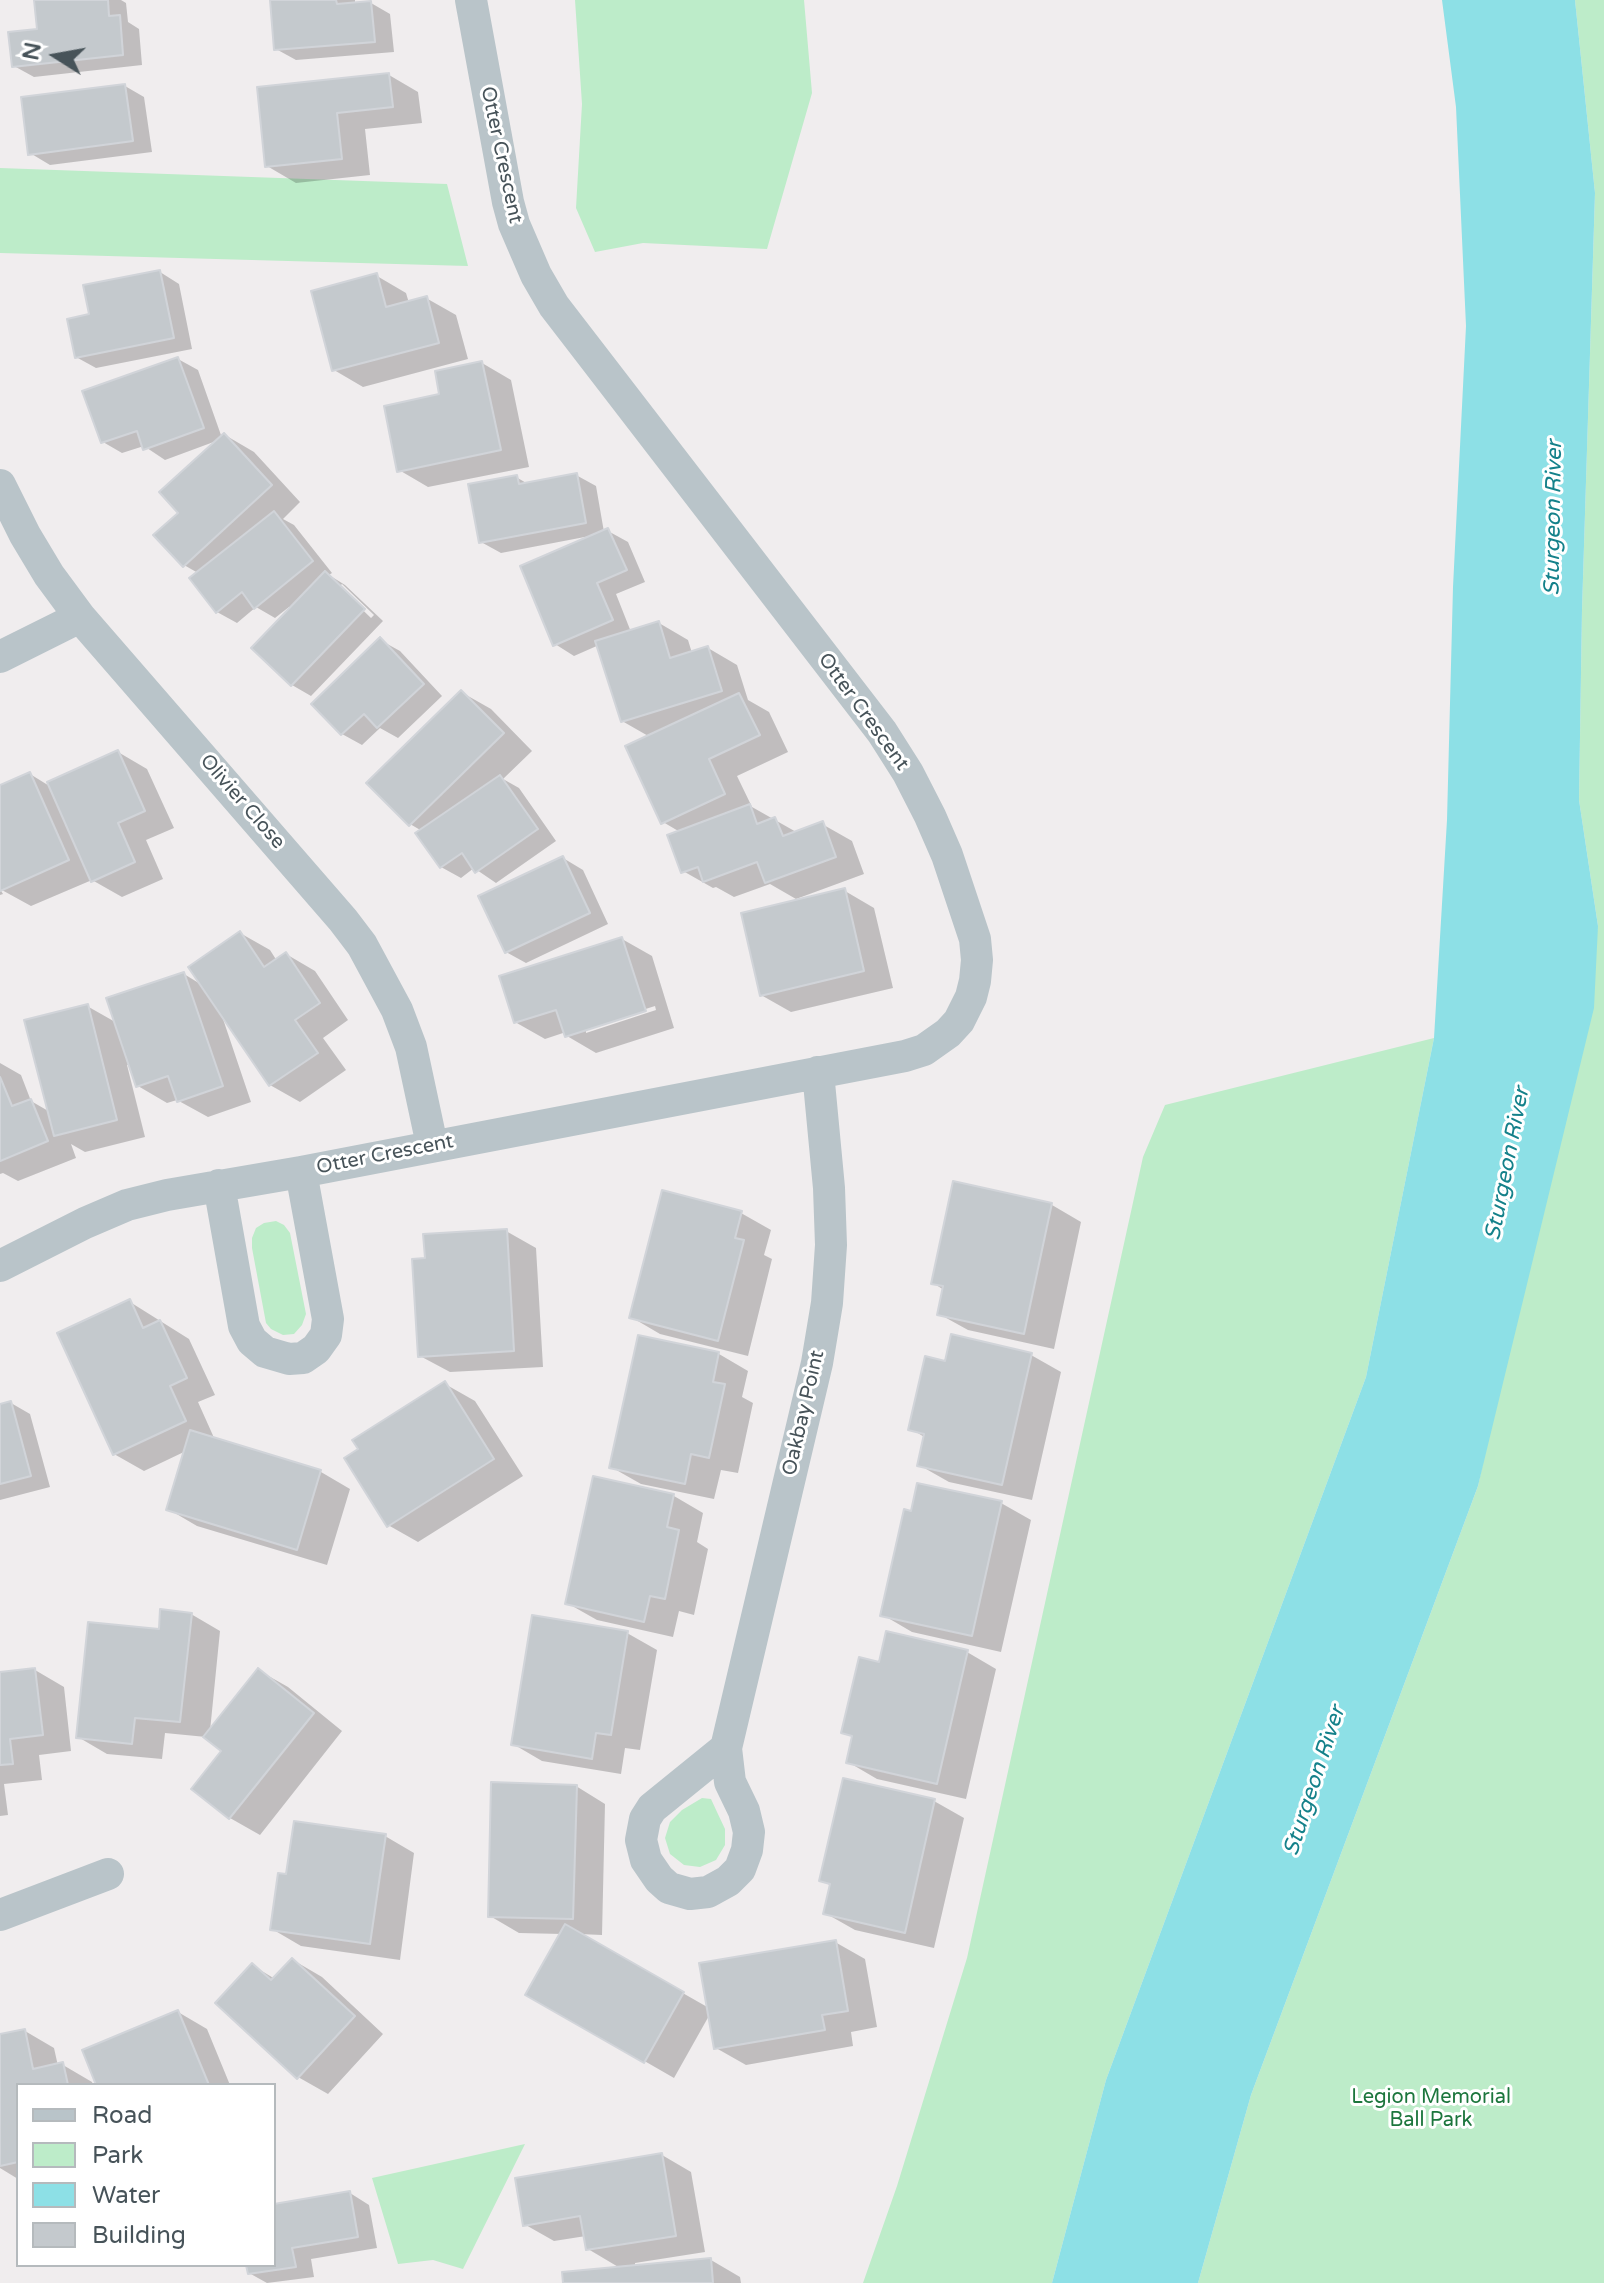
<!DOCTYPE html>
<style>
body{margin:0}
#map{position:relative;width:1604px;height:2283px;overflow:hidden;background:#f0edee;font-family:"Varela Round",sans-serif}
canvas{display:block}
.legend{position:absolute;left:16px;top:2083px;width:260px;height:184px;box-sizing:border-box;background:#fff;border:2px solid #b5babd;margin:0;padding:10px 14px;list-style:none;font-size:24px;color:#475359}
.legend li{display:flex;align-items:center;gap:16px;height:40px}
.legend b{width:40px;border:2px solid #b5babd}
.north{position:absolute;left:16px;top:16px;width:80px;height:80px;-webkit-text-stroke:6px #fff;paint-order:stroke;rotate:281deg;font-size:22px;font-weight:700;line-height:32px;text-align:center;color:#475359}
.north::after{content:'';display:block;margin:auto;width:28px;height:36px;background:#475359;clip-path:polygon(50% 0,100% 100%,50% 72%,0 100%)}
</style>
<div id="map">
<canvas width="1604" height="2283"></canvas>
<ul class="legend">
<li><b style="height:10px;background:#b9c4c9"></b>Road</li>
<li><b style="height:22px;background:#bdecc9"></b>Park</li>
<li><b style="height:22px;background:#8de0e6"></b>Water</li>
<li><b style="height:22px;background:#c4c9cd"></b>Building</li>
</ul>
<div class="north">N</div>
</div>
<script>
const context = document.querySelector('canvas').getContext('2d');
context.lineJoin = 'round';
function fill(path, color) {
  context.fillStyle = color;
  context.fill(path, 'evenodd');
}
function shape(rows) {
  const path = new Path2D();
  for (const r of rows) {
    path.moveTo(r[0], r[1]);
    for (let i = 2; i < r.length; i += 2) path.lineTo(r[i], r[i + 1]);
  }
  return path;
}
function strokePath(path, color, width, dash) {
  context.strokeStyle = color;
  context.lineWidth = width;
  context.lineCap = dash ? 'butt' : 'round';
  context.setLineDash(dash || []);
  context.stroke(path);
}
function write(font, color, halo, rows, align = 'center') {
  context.font = font + ' "Varela Round",sans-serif';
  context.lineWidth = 6;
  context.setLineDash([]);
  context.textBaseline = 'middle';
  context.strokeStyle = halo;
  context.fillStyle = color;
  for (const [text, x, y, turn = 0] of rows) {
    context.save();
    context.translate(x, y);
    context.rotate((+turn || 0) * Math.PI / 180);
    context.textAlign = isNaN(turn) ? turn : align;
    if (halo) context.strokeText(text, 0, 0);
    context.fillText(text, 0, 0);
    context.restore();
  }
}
fill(shape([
 [575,0,804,0,812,93,767,249,643,243,595,252,576,208,582,104],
 [1575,0,1604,0,1604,2283,1198,2283,1251,2095,1478,1486,1598,926,1579,800,1582,610,1595,193],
 [0,168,447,184,468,266,0,253],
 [1434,1038,1366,1377,1106,2080,1052,2283,863,2283,897,2186,967,1958,1143,1157,1165,1105],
 [276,1221,284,1225,290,1233,306,1314,302,1325,294,1334,283,1335,271,1329,266,1323,252,1248,252,1238,256,1228,264,1223],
 [702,1798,711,1799,717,1812,725,1829,725,1845,716,1860,700,1867,684,1865,670,1854,665,1838,670,1822,682,1810],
 [525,2144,463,2269,433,2260,398,2264,372,2178]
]), '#bdecc9');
fill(shape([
 [1442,0,1575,0,1595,193,1582,610,1579,800,1598,926,1594,1008,1478,1486,1251,2095,1198,2283,1052,2283,1106,2080,1366,1377,1434,1038,1447,820,1453,587,1466,326,1456,107]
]), '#8de0e6');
fill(shape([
 [36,0,121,0,126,3,128,22,139,29,142,65,34,77,14,66,39,31],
 [272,0,355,0,355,4,371,3,390,14,394,52,296,60,276,49],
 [389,75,418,92,422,123,365,129,370,175,296,183,267,166,259,89],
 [125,86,144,97,152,152,50,165,30,153],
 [160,272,179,284,192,349,96,368,76,357],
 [377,276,406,293,409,303,426,298,456,315,468,359,363,387,334,370],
 [178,359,198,370,222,438,225,435,254,452,300,502,283,519,294,525,332,573,329,575,345,585,383,621,311,696,292,685,291,609,289,607,275,618,256,607,237,623,217,612,198,573,184,565,181,513,219,440,165,460,144,446,122,453,103,442],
 [342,584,374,615,371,618,339,587],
 [482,363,511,380,529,467,428,487,399,470],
 [576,475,596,486,604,532,608,531,628,542,645,582,616,594,631,632,659,623,688,640,692,653,708,648,737,665,748,700,769,712,788,752,737,776,752,807,798,833,822,824,852,841,864,874,796,899,770,884,734,897,716,887,713,888,683,871,680,832,663,822,650,737,622,721,599,645,574,656,555,644,590,536,501,553,481,542,516,477,528,484],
 [380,640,400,651,442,696,398,738,380,728,362,745,342,734,314,704],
 [461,692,491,709,532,751,503,779,519,788,556,841,496,883,474,868,461,878,441,867,422,831,410,824],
 [118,752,147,769,174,828,146,840,163,879,122,897,92,880,31,906,0,889,3,894,0,895,0,788,30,774,51,787],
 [563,858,583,870,608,924,526,963,506,952],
 [845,891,874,908,893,988,791,1012,761,995],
 [240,933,270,950,277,961,286,954,315,971,348,1020,323,1038,346,1070,300,1102,270,1085,222,1016,251,1102,208,1117,177,1100,167,1103,138,1086,131,1064,127,1065,145,1137,85,1152,71,1144,76,1158,18,1181,3,1173,0,1174,0,1063,21,1075,31,1101,50,1112,87,1006,117,1023,184,974,202,985],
 [622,939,652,956,674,1028,596,1053,567,1036,566,1032,545,1039,515,1022],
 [655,1006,656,1010,586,1033,586,1028],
 [954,1184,1052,1205,1081,1222,1054,1349,968,1330,939,1314,944,1290,933,1283],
 [741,1213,771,1230,764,1255,772,1259,748,1356,660,1334,631,1317],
 [506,1231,536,1248,543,1367,450,1372,420,1356,427,1260],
 [130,1302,189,1339,215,1395,198,1402,215,1440,321,1472,350,1489,327,1565,197,1526,168,1509,186,1451,144,1471,114,1454],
 [639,1337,719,1354,748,1371,742,1397,753,1403,738,1473,721,1470,714,1499,641,1484,611,1467],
 [1031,1355,1061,1372,1032,1500,949,1482,919,1465,926,1438,911,1429,947,1364],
 [445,1384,475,1401,523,1476,418,1542,388,1525,361,1450],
 [11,1403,30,1414,50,1487,0,1500,0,1406],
 [674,1496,703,1513,697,1542,708,1549,694,1615,679,1611,673,1637,597,1620,567,1603],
 [1001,1503,1031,1520,1001,1652,912,1632,883,1615],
 [191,1614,220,1631,210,1731,258,1670,288,1687,342,1731,260,1835,230,1818,193,1788,224,1751,206,1737,165,1733,162,1759,107,1754,78,1737,160,1632],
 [627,1633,657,1650,640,1750,625,1748,621,1774,542,1761,513,1744],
 [967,1652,996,1669,966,1799,877,1779,848,1762,854,1738,844,1732,880,1664],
 [35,1670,64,1687,71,1751,39,1755,42,1780,4,1784,8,1815,0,1816,0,1674],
 [576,1786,605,1804,602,1935,579,1934,709,2008,835,1942,865,1959,877,2027,851,2032,853,2046,746,2065,716,2048,710,2014,674,2078,528,1994,562,1934,519,1933,490,1916],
 [934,1801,964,1818,934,1948,855,1930,825,1913,831,1886,822,1880],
 [385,1836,414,1853,400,1960,301,1946,272,1929,288,1876],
 [293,1960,322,1977,383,2034,328,2094,298,2077,252,1965,275,1979],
 [178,2012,207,2029,230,2085,98,2085],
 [25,2031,54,2048,58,2066,63,2065,92,2082,93,2085,18,2085,18,2179,0,2168,0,2036],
 [662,2155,691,2172,705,2252,635,2263,635,2267,711,2260,740,2277,741,2283,565,2283,620,2268,588,2249,586,2236,554,2241,524,2224],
 [350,2193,369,2205,377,2248,311,2259,314,2277,267,2283,249,2273,248,2265,274,2265,274,2206]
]), '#0003');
const building = shape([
 [34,0,108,0,109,16,120,15,123,55,12,67,8,32,37,29,34,0],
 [270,0,336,0,337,4,371,1,375,42,274,50,270,0],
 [389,73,393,107,337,113,342,159,265,167,257,87,389,73],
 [125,84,133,141,28,155,21,97,125,84],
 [160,270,174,338,75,358,67,319,89,314,83,285,160,270],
 [377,273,386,307,427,296,439,343,332,371,311,291,377,273],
 [178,357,204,428,143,450,137,431,101,443,82,391,178,357],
 [482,361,501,450,397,472,384,406,439,394,435,371,482,361],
 [224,433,272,485,183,567,153,535,178,513,159,492,224,433],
 [577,473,586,523,479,543,468,484,517,475,519,484,577,473],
 [274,511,313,561,254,609,242,592,216,613,189,578,274,511],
 [608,528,627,570,597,583,613,620,553,646,520,566,608,528],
 [325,571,365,609,291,686,251,648,325,571],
 [659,621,670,658,708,646,722,691,621,722,595,641,659,621],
 [380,637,424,684,377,728,364,714,341,735,311,704,380,637],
 [461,690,504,733,409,826,366,783,461,690],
 [739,693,760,735,709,759,725,794,661,824,625,746,739,693],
 [118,750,145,811,118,823,135,862,91,882,47,782,118,750],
 [30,772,69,860,0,891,0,785,30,772],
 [500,775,538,829,475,873,462,853,440,868,415,833,500,775],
 [750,804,757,824,775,817,783,836,823,821,836,857,765,883,757,862,703,882,698,867,681,873,667,835,750,804],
 [563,856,590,913,505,953,478,896,563,856],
 [845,888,864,971,760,996,741,913,845,888],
 [240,931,264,967,286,952,320,1003,295,1020,318,1053,269,1086,188,967,240,931],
 [622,937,646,1011,565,1037,556,1010,514,1023,499,976,622,937],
 [184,972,223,1086,177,1102,168,1076,136,1087,106,998,184,972],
 [88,1004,117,1120,54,1136,24,1020,88,1004],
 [0,1077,12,1106,31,1099,48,1141,0,1161,0,1077],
 [953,1181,1052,1203,1024,1334,937,1315,943,1286,931,1284,953,1181],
 [662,1190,742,1211,735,1238,744,1240,718,1341,629,1318,662,1190],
 [507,1229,514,1351,418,1357,412,1259,425,1258,423,1234,507,1229],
 [130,1299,143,1328,160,1320,187,1378,170,1386,186,1421,113,1455,57,1333,130,1299],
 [951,1334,1032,1353,1002,1485,917,1466,924,1434,908,1430,925,1356,945,1361,951,1334],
 [638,1335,719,1352,713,1382,725,1384,709,1458,691,1454,685,1484,609,1468,638,1335],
 [445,1381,494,1459,387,1527,344,1458,358,1449,352,1440,445,1381],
 [11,1401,31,1476,0,1484,0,1404,11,1401],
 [190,1430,321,1470,297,1550,166,1510,190,1430],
 [593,1476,674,1494,667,1527,679,1530,665,1599,650,1596,644,1622,565,1604,593,1476],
 [917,1483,1002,1501,972,1636,880,1616,904,1509,911,1511,917,1483],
 [160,1609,192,1613,180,1722,135,1718,132,1744,76,1738,88,1622,159,1629,160,1609],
 [532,1615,628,1631,611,1735,596,1733,592,1759,511,1745,532,1615],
 [886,1631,968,1650,937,1784,846,1763,852,1736,841,1733,859,1657,879,1662,886,1631],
 [35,1668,43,1735,10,1739,13,1764,0,1765,0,1672,35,1668],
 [258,1668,314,1713,229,1819,191,1789,221,1751,203,1737,258,1668],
 [843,1778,935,1799,905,1933,823,1914,830,1884,819,1881,843,1778],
 [491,1782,577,1785,573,1919,488,1917,491,1782],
 [294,1821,386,1834,370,1944,270,1930,278,1873,286,1874,294,1821],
 [565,1924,684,1992,644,2063,525,1995,565,1924],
 [836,1940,848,2011,822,2015,825,2030,714,2049,699,1963,836,1940],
 [292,1958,355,2016,297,2079,215,2003,252,1963,271,1980,292,1958],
 [178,2010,209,2085,96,2085,82,2050,178,2010],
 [25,2029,33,2069,63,2062,68,2085,18,2085,18,2162,0,2166,0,2034,25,2029],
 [662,2153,676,2236,586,2250,580,2216,523,2226,515,2178,662,2153],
 [350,2191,358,2237,292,2248,296,2267,248,2274,246,2265,274,2265,274,2204,350,2191],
 [711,2258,713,2283,563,2283,562,2272,711,2258]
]);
fill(building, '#c4c9cd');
strokePath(building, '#d1d4d9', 2);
strokePath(shape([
 [0,485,25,535,49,575,80,617,343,920,362,945,397,1010,411,1047,432,1145],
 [0,657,80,617],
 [219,1185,244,1326,252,1341,265,1352,289,1359,303,1358,316,1349,326,1335,328,1319,301,1172],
 [0,1266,85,1223,127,1205,167,1195,301,1172,905,1056,924,1050,948,1033,959,1021,971,997,975,981,977,960,975,939,947,855,930,816,908,773,882,732,554,306,536,275,514,224,508,202,471,0],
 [726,1748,730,1782,744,1811,749,1832,747,1850,740,1869,728,1881,708,1892,690,1894,669,1888,659,1879,646,1860,641,1840,645,1819,652,1808,726,1748,817,1363,827,1303,831,1245,829,1188,818,1072],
 [0,1915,108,1874]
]), '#b9c4c9', 32);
write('20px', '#475359', '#fff', [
 ["Otter Crescent",501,155,78],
 ["Otter Crescent",863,712,54],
 ["Olivier Close",242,802,49],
 ["Otter Crescent",385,1155,-11],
 ["Oakbay Point",804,1413,-77]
]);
write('20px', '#1c763d', '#fff', [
 ["Legion Memorial",1431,2098],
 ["Ball Park",1431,2121]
]);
write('italic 22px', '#14818a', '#fff', [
 ["Sturgeon River",1554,518,-89],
 ["Sturgeon River",1508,1164,-79],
 ["Sturgeon River",1315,1781,-72]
]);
</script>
